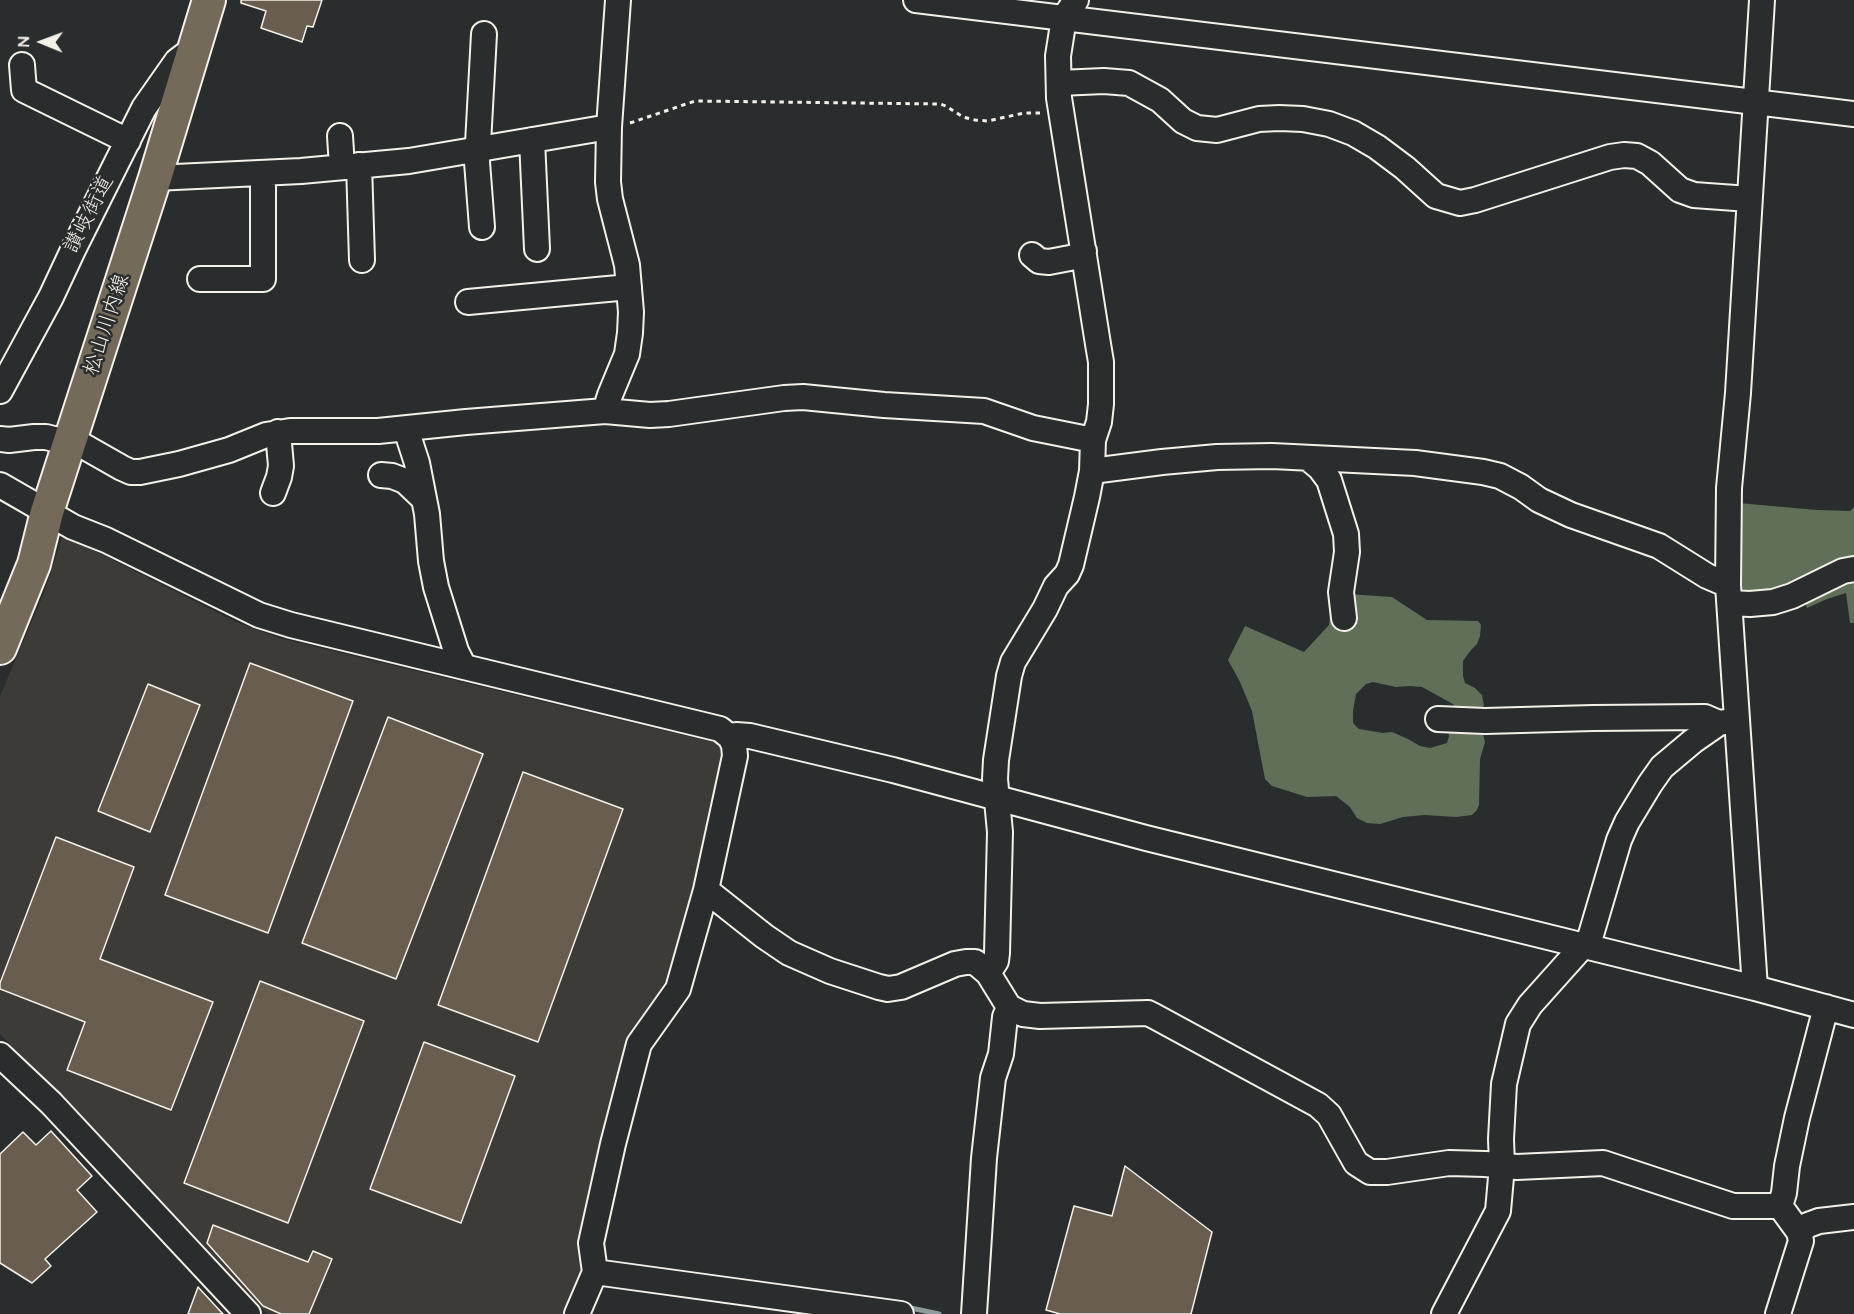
<!DOCTYPE html>
<meta charset="utf-8">
<style>
body{margin:0}
#map{position:relative;width:1854px;height:1314px;overflow:hidden;background:#2a2d2e;font-family:"Architects Daughter",sans-serif}
canvas{display:block}
.north{position:absolute;left:12px;top:12px;width:60px;height:60px;-webkit-text-stroke:4px #2a2d2e;paint-order:stroke;rotate:271deg;font-size:16px;font-weight:700;line-height:24px;text-align:center;color:#f4f1e8}
.north::after{content:'';display:block;margin:auto;width:21px;height:27px;background:#f4f1e8;clip-path:polygon(50% 0,100% 100%,50% 72%,0 100%)}
</style>
<div id="map">
<canvas width="1854" height="1314"></canvas>
<div class="north">N</div>
</div>
<script>
const context = document.querySelector('canvas').getContext('2d');
context.lineJoin = 'round';
function fill(path, color) {
  context.fillStyle = color;
  context.fill(path, 'evenodd');
}
function shape(rows) {
  const path = new Path2D();
  for (const r of rows) {
    path.moveTo(r[0], r[1]);
    for (let i = 2; i < r.length; i += 2) path.lineTo(r[i], r[i + 1]);
  }
  return path;
}
function strokePath(path, color, width, dash) {
  context.strokeStyle = color;
  context.lineWidth = width;
  context.lineCap = dash ? 'butt' : 'round';
  context.setLineDash(dash || []);
  context.stroke(path);
}
function write(font, color, halo, rows, align = 'center') {
  context.font = font + ' "Architects Daughter","Klee One",sans-serif';
  context.lineWidth = 5;
  context.setLineDash([]);
  context.textBaseline = 'middle';
  context.strokeStyle = halo;
  context.fillStyle = color;
  for (const [text, x, y, turn = 0] of rows) {
    context.save();
    context.translate(x, y);
    context.rotate((+turn || 0) * Math.PI / 180);
    context.textAlign = isNaN(turn) ? turn : align;
    if (halo) context.strokeText(text, 0, 0);
    context.fillText(text, 0, 0);
    context.restore();
  }
}
fill(shape([
 [63,535,238,623,283,639,716,743,725,750,730,763,669,984,629,1045,617,1079,580,1239,580,1272,563,1314,267,1314,130,1167,0,1034,0,696,44,593]
]), '#3d3b38');
fill(shape([
 [1738,503,1817,510,1850,511,1854,507,1854,623,1850,623,1846,593,1827,599,1807,608,1801,587,1737,599],
 [1333,593,1392,597,1427,620,1478,621,1481,625,1480,636,1477,644,1471,650,1463,661,1463,676,1465,683,1475,688,1482,695,1484,706,1479,710,1457,710,1453,704,1422,687,1410,686,1396,687,1373,682,1366,684,1356,694,1353,711,1353,723,1359,729,1383,733,1392,732,1408,739,1420,746,1430,748,1447,743,1449,736,1448,730,1479,727,1483,734,1485,742,1480,759,1479,805,1477,810,1472,815,1456,817,1424,815,1403,817,1380,824,1367,823,1357,818,1350,807,1336,796,1307,797,1272,786,1265,779,1252,711,1240,682,1228,660,1245,626,1304,652,1329,625]
]), '#5f6f58');
strokePath(shape([
 [906,1307,939,1314]
]), '#8f9c9f', 5);
const building = shape([
 [241,0,322,0,313,27,307,26,302,42,261,28,266,11,241,3,241,0],
 [250,663,353,701,268,933,165,895,250,663],
 [148,684,200,705,150,832,98,811,148,684],
 [388,717,483,754,396,979,302,943,388,717],
 [523,772,623,809,538,1042,438,1005,523,772],
 [56,837,134,867,100,959,213,1002,171,1110,67,1070,85,1022,0,989,0,983,56,837],
 [260,981,364,1021,288,1223,184,1183,260,981],
 [424,1042,515,1076,461,1223,370,1189,424,1042],
 [51,1131,92,1176,77,1190,97,1212,45,1259,51,1266,32,1283,0,1263,0,1154,23,1132,36,1145,51,1131],
 [1125,1166,1212,1232,1191,1314,1060,1314,1046,1310,1074,1206,1112,1216,1125,1166],
 [213,1225,308,1262,313,1251,332,1259,309,1314,281,1314,263,1306,207,1243,213,1225],
 [198,1287,223,1314,188,1314,198,1287]
]);
fill(building, '#695d50');
strokePath(building, '#f4f1e8', 1.5);
const minor = shape([
 [916,0,1854,114],
 [22,65,24,90,128,141],
 [1059,83,1104,81,1129,83,1160,100,1183,121,1197,128,1217,130,1259,119,1279,118,1303,119,1329,124,1353,133,1377,147,1405,168,1436,196,1460,203,1475,200,1610,157,1624,155,1637,156,1650,163,1680,190,1694,195,1749,199],
 [340,136,342,167],
 [532,140,537,249],
 [359,165,362,260],
 [155,178,301,171,409,161,609,127],
 [482,227,477,162,484,34],
 [1032,255,1039,261,1049,262,1075,257,1084,251],
 [200,279,263,279,263,173],
 [468,302,629,287],
 [0,391,51,297,73,250,144,108,177,61,193,49],
 [605,411,610,395,627,354,630,333,631,312,627,265,610,199,608,182,609,127,618,0],
 [406,429,417,463,427,514,431,561,436,587,456,651,464,667],
 [0,439,9,440,34,437,46,437,70,443],
 [71,439,122,468,131,472,140,472,179,464,229,450,266,435,290,431,378,431,466,422,605,411,650,415,669,414,784,398,803,397,884,405,984,411,1033,428,1093,440],
 [1308,458,1320,468,1329,480,1346,534,1347,552,1341,592,1344,618],
 [1092,471,1162,462,1217,457,1272,456,1415,463,1483,472,1500,476,1521,487,1539,500,1571,515,1659,546,1707,576,1728,585],
 [381,475,392,476,405,481,424,499],
 [0,485,73,527,106,540,259,615,291,625,720,729,730,737,734,745,735,756,706,890,678,989,639,1044,613,1144,591,1243,595,1272,577,1314],
 [273,493,279,477,281,466,278,432],
 [1730,603,1750,604,1773,602,1792,596,1843,571,1854,569],
 [1438,719,1485,721,1593,718,1705,717,1719,723],
 [730,737,736,735,750,736,893,770,1146,838,1755,988,1854,1015],
 [706,890,764,936,789,953,830,971,879,987,888,989,901,987,955,964,966,962,975,962,988,973,1009,1007,1023,1014,1040,1016,1148,1013,1154,1016,1318,1105,1329,1115,1356,1163,1370,1172,1387,1172,1449,1163,1485,1164,1517,1167,1603,1163,1733,1206,1780,1206],
 [988,973,996,961,997,953,1000,832,995,779,996,760,1009,676,1013,662,1045,609,1056,586,1067,574,1071,565,1087,497,1092,471,1093,440,1099,422,1101,404,1101,362,1098,344,1059,98,1058,56,1064,18,1076,0],
 [1755,988,1728,585,1729,488,1738,393,1762,0],
 [0,1055,51,1103,248,1314],
 [1799,1232,1808,1225,1819,1221,1854,1217],
 [595,1272,901,1314],
 [974,1314,984,1158,993,1078,1001,1054,1005,1017,1009,1007],
 [1444,1314,1498,1211,1502,1166,1501,1139,1504,1084,1518,1024,1530,1005,1590,938,1619,840,1627,822,1650,784,1662,767,1693,741,1719,723,1737,720],
 [1778,1314,1801,1241,1799,1232,1780,1206,1784,1193,1787,1166,1797,1118,1826,1007]
]);
const major = shape([
 [0,648,34,564,47,512,155,178,209,0]
]);
strokePath(minor, '#f4f1e8', 28);
strokePath(major, '#f4f1e8', 36);
strokePath(shape([
 [630,123,695,101,940,104,946,106,963,117,975,120,988,121,1024,113,1040,113]
]), '#f4f1e8', 3, [4.5, 4.5]);
strokePath(minor, '#2a2d2e', 24);
strokePath(major, '#746a5a', 32);
write('21px', '#f4f1e8', '#2a2d2e', [
 ["讃岐街道",90,215,-63],
 ["松山川内線",108,325,-72]
]);
</script>
